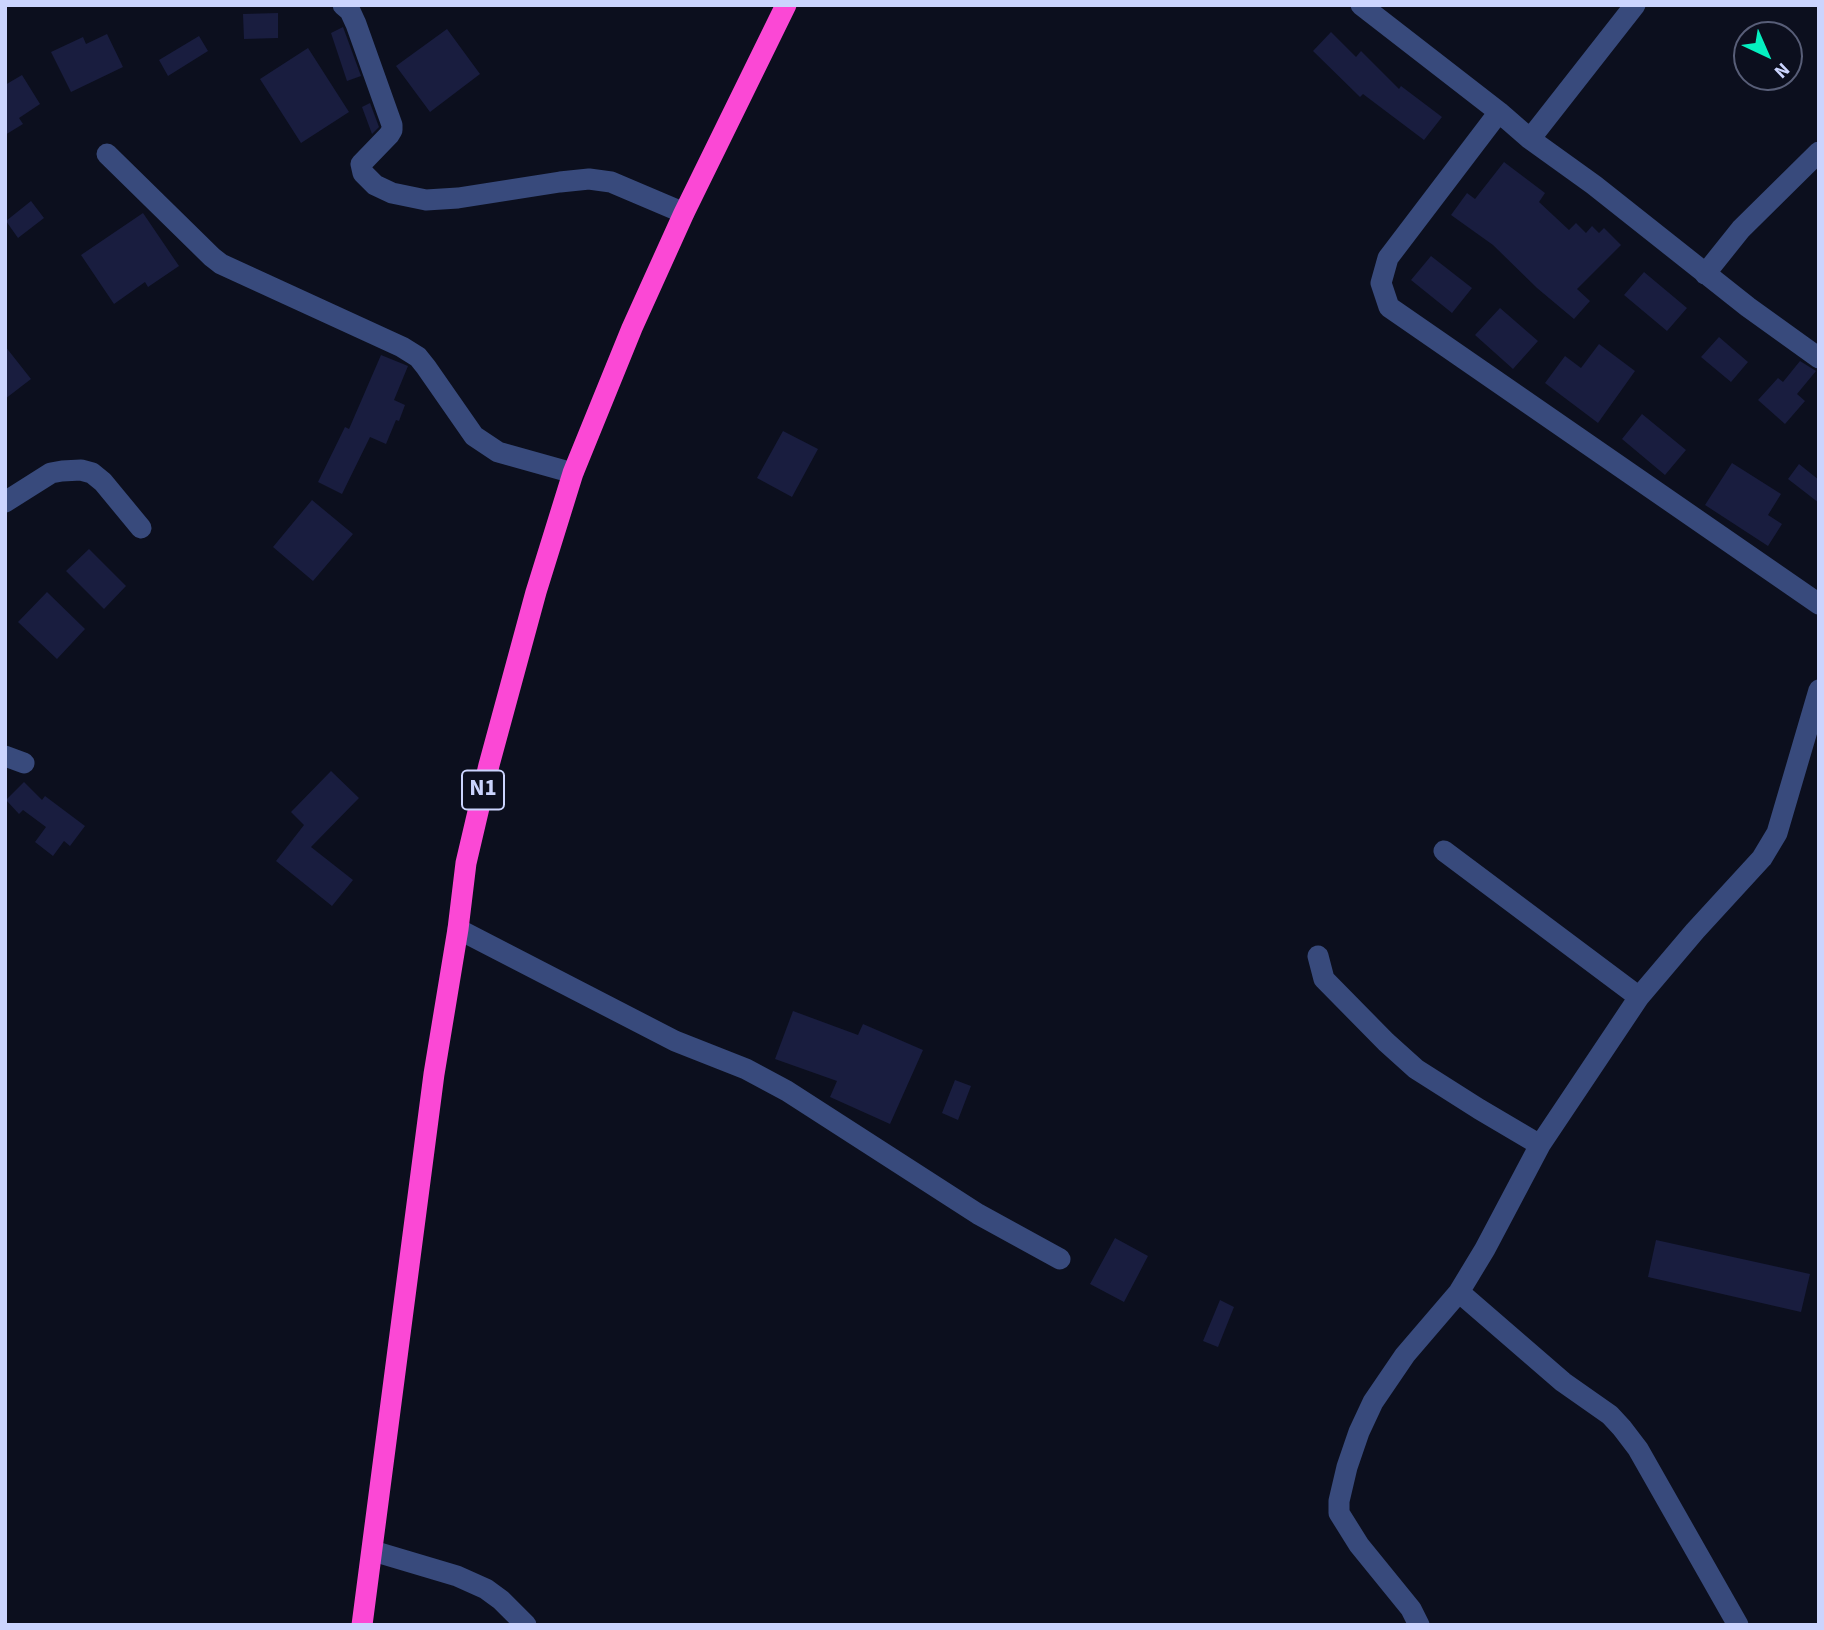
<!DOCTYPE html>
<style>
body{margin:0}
#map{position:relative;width:1824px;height:1630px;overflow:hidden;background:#0c0f1e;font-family:"Source Sans 3",sans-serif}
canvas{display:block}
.frame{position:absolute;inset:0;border:7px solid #cbd4fe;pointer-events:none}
.north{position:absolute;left:1733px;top:21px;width:70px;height:70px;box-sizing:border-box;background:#0c0f1e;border:2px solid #585e78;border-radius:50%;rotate:136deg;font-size:19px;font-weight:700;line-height:28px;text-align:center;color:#cbd4fe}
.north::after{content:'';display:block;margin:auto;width:24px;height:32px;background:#05f0c0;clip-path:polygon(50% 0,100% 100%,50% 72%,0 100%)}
</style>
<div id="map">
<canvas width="1824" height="1630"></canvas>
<div class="frame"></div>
<div class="north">N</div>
</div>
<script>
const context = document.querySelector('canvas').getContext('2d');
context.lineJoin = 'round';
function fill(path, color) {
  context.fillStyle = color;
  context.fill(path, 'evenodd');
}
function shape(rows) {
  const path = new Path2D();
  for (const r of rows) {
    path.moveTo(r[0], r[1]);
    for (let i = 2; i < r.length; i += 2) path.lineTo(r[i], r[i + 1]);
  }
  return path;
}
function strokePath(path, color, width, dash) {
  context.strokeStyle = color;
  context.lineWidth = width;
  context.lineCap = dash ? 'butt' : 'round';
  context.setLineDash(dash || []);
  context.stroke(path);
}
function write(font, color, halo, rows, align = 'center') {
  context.font = font + ' "Source Sans 3",sans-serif';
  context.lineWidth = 7;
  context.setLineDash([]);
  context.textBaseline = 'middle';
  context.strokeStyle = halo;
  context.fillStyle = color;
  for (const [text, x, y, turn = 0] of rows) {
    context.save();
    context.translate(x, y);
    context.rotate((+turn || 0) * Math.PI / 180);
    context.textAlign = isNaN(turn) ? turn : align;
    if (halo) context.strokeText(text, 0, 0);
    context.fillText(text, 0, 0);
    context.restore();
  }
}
fill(shape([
 [278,13,278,38,244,39,243,14],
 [343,27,361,76,347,81,331,33],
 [447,29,480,74,430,112,396,66],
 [1331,32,1356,57,1361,51,1399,89,1401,86,1442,117,1424,140,1363,94,1360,97,1313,51],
 [107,34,123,67,71,92,51,52,83,37,86,44],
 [199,36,208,51,168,76,159,60],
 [308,48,349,112,301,143,260,79],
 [22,75,40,104,19,118,23,124,5,135,5,85],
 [370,103,379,127,372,134,362,107],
 [1504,162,1545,193,1539,202,1569,230,1576,223,1586,233,1592,226,1599,233,1604,228,1621,245,1577,289,1590,301,1574,319,1537,288,1493,245,1451,215,1467,193,1475,199],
 [31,201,44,218,18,238,6,221],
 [143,213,179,266,148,287,145,282,114,304,81,255],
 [1431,256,1472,288,1452,313,1411,280],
 [1644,272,1687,308,1667,331,1624,295],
 [1500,308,1538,341,1513,369,1475,335],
 [1719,337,1748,362,1731,382,1701,357],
 [1599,344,1635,371,1598,423,1545,383,1565,356,1581,368],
 [5,346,31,379,5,399],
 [381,355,408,366,394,400,405,405,399,421,396,420,386,444,370,437,342,494,318,482,345,427,349,429],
 [1800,361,1816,371,1797,394,1805,401,1785,424,1758,400,1778,378,1783,382],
 [1642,414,1686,450,1665,475,1622,439],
 [783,431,818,449,792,497,757,478],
 [1732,463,1781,494,1768,515,1782,524,1768,546,1705,505],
 [1799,464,1819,480,1819,503,1788,479],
 [312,500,353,534,313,581,273,547],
 [89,549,126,586,104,609,66,571],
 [47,592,85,629,57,659,18,622],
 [331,771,359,798,311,847,353,880,332,906,276,861,304,825,291,812],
 [24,782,42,800,45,796,85,826,70,846,64,841,53,856,35,842,46,827,23,810,19,814,6,800],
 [793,1011,858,1035,863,1024,923,1050,890,1124,830,1097,837,1081,775,1059],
 [955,1080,971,1086,958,1120,942,1113],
 [1115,1238,1148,1256,1124,1302,1090,1284],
 [1656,1240,1810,1274,1801,1312,1648,1277],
 [1220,1300,1234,1307,1218,1347,1203,1341]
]), '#191d3f');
strokePath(shape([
 [343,5,350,11,356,24,392,125,392,130,389,135,361,164,363,173,375,185,392,193,426,200,458,198,560,182,589,179,611,182,684,213],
 [1361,5,1499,112,1530,139,1594,185,1748,307,1819,358],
 [1499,112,1388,258,1381,283,1389,307,1819,604],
 [1530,139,1635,5],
 [107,154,212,257,221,264,402,347,418,357,426,367,474,436,498,452,573,473],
 [1705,274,1741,229,1819,152],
 [5,502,51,473,62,471,81,470,92,473,103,482,141,528],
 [5,756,24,763],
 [1444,851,1639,997],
 [458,929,675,1041,746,1069,787,1091,978,1214,1060,1259],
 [1318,956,1324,979,1386,1042,1416,1069,1479,1109,1540,1145],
 [1459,1292,1563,1382,1610,1415,1622,1428,1638,1449,1738,1625],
 [373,1551,457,1576,486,1589,501,1600,526,1625],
 [1419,1625,1411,1609,1359,1545,1339,1513,1339,1501,1347,1467,1359,1432,1373,1402,1405,1355,1459,1292,1485,1249,1540,1145,1639,997,1695,931,1762,858,1777,833,1819,690]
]), '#384a7c', 21);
strokePath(shape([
 [362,1625,434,1074,458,929,466,863,489,765,536,592,573,473,632,328,684,213,786,5]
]), '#fb48d5', 21);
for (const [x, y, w] of [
 [483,790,42]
]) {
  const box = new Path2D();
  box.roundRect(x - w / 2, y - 19.5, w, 39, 5);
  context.fillStyle = '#0c0f1e';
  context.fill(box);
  strokePath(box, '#cbd4fe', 2);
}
write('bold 23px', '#cbd4fe', null, [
 ["N1",483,790]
]);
</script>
